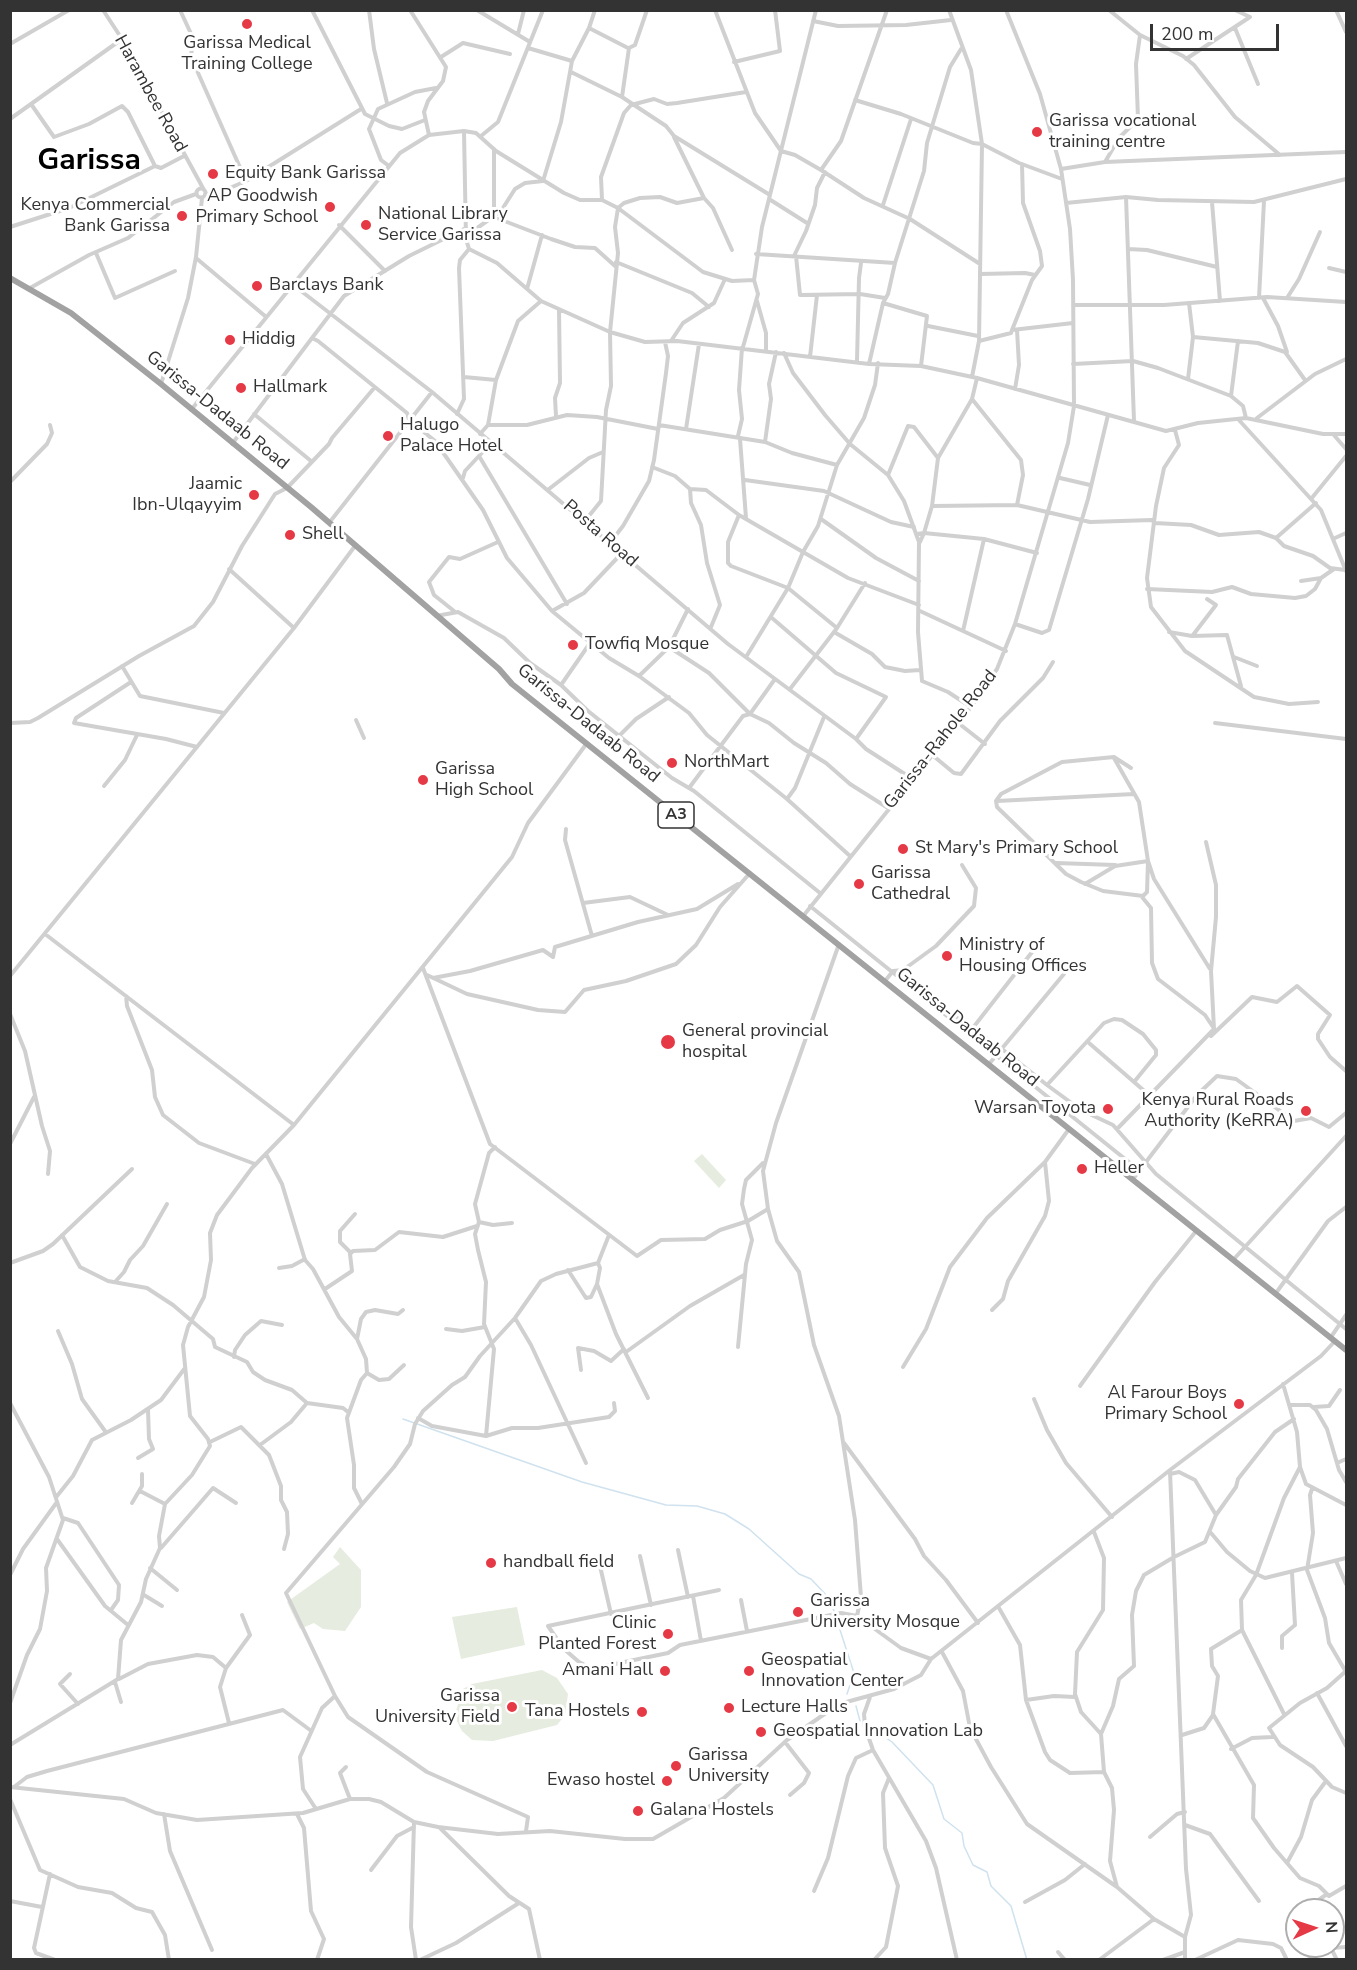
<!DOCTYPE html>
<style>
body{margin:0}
#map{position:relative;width:1357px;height:1970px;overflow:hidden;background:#fff;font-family:"Nunito Sans",sans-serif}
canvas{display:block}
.frame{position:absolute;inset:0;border:12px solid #333;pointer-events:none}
.north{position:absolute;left:1285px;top:1898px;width:60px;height:60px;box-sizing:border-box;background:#fff;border:2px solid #adadad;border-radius:50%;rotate:87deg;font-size:16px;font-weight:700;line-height:24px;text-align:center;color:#333}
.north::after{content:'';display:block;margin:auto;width:21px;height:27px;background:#e63946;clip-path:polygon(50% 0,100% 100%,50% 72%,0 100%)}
.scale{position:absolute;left:1150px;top:24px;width:129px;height:27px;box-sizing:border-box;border:3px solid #333;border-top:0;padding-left:8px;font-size:18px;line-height:21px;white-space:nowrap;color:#333;-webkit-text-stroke:4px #fff;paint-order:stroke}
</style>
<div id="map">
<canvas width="1357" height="1970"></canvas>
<div class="frame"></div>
<div class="north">N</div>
<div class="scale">200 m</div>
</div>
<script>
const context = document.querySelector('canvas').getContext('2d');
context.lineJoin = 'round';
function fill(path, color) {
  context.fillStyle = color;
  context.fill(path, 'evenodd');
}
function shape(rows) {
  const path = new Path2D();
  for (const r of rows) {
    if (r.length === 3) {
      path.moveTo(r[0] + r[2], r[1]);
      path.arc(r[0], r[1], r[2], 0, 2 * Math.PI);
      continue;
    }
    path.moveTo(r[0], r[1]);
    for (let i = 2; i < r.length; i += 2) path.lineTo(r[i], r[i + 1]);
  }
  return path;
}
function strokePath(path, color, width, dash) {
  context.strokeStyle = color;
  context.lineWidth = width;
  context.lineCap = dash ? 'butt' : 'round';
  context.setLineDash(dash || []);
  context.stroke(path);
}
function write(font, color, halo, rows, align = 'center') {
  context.font = font + ' "Nunito Sans",sans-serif';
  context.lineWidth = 6;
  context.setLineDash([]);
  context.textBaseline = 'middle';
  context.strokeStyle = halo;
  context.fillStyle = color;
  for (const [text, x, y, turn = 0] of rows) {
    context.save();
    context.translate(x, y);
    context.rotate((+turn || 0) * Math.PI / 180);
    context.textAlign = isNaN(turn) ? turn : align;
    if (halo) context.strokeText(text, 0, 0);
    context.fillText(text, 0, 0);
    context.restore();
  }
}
fill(shape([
 [702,1154,726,1180,719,1188,694,1161],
 [340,1547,361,1570,361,1607,345,1631,323,1629,314,1623,300,1629,287,1602,340,1564,333,1557],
 [517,1607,525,1645,461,1659,452,1617],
 [542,1670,557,1678,568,1694,565,1715,557,1725,493,1741,472,1740,462,1731,457,1721,456,1711,463,1689,472,1684]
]), '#e6ecdf');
strokePath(shape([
 [403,1419,582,1482,666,1505,697,1506,725,1514,749,1529,799,1574,811,1579,830,1599,854,1673,847,1694],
 [856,1706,860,1721],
 [869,1726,892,1742,933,1785,944,1819,962,1833,964,1846,973,1865,987,1872,991,1886,1011,1906,1027,1960]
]), '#cfe2ee', 1.5);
strokePath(shape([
 [103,10,122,39,204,190],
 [180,10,193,38,191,57,246,181],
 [312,10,365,114,389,126,402,129,425,120],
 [369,10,374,49,387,103],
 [410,10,446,67,443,81,428,101,424,112,429,135],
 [477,10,530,42],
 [595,10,589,28,628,48],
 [647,10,635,45,629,48,622,97,666,126,674,136,770,195],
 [715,10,755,113,781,151,795,155,821,170,864,198,910,219,980,264],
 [949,10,971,70,982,144,979,341,972,377],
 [1109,10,1140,35,1183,56,1194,65,1235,117,1280,155],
 [1235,10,1250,17],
 [1336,10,1346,32],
 [813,21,838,26,906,25,951,20],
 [1235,28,1258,84],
 [518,34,524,10],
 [10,44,69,10],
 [528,48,572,61],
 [441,57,463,43,510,54],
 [1186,59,1250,17],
 [734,62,780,51,775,10],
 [571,72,622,97],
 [855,100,901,114,973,143,982,144,1019,163,1062,179],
 [31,104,54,137,89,124,122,106,128,112,155,166],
 [10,119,122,39],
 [464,131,466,239,469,249,497,263,541,301,610,332,645,342,677,341,869,364,921,366,977,378,1166,431,1198,423,1246,418,1323,434,1346,434],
 [481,136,498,122,543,10],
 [674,137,704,198,713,208,732,250],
 [494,149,494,217,551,239,575,247,595,248,615,266],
 [1105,162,1119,138,1138,119,1136,64,1140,35],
 [389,166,381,160,369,129,378,109,415,92,436,88],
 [1061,169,1105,162,1346,152],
 [821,170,841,141,887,10],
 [201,193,4.5],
 [205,194,216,194,246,181,361,109],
 [1126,197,1134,421],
 [769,199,807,223],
 [602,200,601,177,624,113,631,105,654,99,667,104,677,103,746,92],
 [1212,202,1220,301],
 [1066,203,1126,197,1158,200,1254,202,1346,179],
 [883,205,911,119],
 [339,225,385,271],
 [10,227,69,208,155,166,161,168,184,156],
 [466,236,501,211,515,189,525,183,543,181,561,122,572,61,589,28],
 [1128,249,1147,250,1217,267],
 [96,253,115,298,175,271],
 [756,254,895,263],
 [794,256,806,231,815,205,817,188,825,172],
 [796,256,800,295,860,294,885,298],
 [196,258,265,316],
 [616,262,692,293,709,307],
 [1329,268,1346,272],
 [980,274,1025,273,1035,275],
 [292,284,432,392,728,644,856,739,866,749,911,778],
 [30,288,89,255,128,238,174,202,196,194],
 [527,289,542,235],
 [1259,298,1264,201],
 [1263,298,1278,326,1287,352],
 [1287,298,1299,279,1320,232],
 [757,301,766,333,766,350],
 [883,303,927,316,921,366],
 [1073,305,1164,305,1267,297,1346,302],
 [928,326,978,336],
 [1012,330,1032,280,1042,266,1040,251,1023,203,1022,164],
 [1193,337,1258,343,1285,352,1305,380],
 [312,338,344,296,409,256,466,228],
 [671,341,683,323,714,303,725,279],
 [979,341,1011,333,1012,330,1073,323],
 [743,347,758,294,754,280,762,227,816,10],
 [784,353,793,373,825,415,850,444,888,475,904,501,919,542,918,632,922,681,948,692,971,707],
 [810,357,817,295],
 [857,361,859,278,861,263],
 [869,364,883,303,888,294,895,263,924,171,927,143,950,67,961,49],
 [1073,364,1133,361,1158,368,1231,396,1243,406,1246,418],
 [464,377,496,380],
 [1188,379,1193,337,1189,303],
 [161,384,188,298,196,257,202,198],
 [1015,389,1019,365,1017,330],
 [1231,396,1238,341],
 [972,399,1021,460,1023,475,1017,505],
 [191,410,400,153,429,135,464,131,476,133,496,151,564,193,580,200,602,200,618,208,703,272,732,281,754,280],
 [254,414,311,461],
 [457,414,464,399,459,268,460,260,469,249],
 [556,416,555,398,560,383,559,310],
 [1257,418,1315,374,1346,359],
 [1238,419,1321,510,1346,571],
 [488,425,527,425,567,415,597,417,658,429],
 [659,425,765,442,792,453,837,465],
 [686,429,699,344],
 [1175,430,1179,445,1164,468,1156,506,1147,578,1151,607,1185,651,1254,697,1289,704,1318,702],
 [480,434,488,425,496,380,518,321,541,301],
 [1333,434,1346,449],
 [738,436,742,419,739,390,742,348],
 [740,439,746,518],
 [765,442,771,399,769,384,776,352],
 [232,444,312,338,318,341,407,413,409,420,435,441,483,510,507,558,552,611,609,658,639,676,689,713,707,735,787,799,850,856],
 [479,456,567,604],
 [652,467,675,476,690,489,706,490,739,515,848,578,919,605],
 [888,475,908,426,914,427,938,458],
 [463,478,465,471,491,443],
 [1060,478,1090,485],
 [745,480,824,491,891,522,914,527],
 [10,482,47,444,52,433,50,425],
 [549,489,589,458,603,452],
 [690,489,691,503,701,525,707,563,720,605,711,627],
 [1311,499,1346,456],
 [1316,503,1276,538,1284,546,1313,556,1330,568,1345,570],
 [932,506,1017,505,1090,522,1152,520,1155,523,1191,525,1219,535,1259,532,1276,538],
 [739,515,728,542,728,563,731,566,788,588,837,628,834,632,872,654,885,667,905,671,920,670],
 [821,519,876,558,919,581],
 [584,522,601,501,606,410,611,386,610,332,618,253,615,227,618,208,624,203,640,198,660,197,677,203,704,198],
 [329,523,432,392],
 [917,534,924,533,932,506,938,458,972,399,977,378],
 [1335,538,1346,533],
 [984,539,1037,553],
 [920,542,924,533,984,539,963,631],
 [609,544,623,526,649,481,654,460,666,373,668,356,665,342],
 [229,569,294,628],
 [1301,581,1321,578,1334,569],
 [1147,589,1212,592,1232,587,1251,594,1295,598,1306,596,1315,589,1321,578],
 [454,611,434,595,429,582,449,557,460,559,498,542],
 [552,611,584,593,621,554],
 [920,611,1006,651],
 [436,616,458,612,504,638,530,663,561,685,588,711,672,778,694,791,820,893],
 [772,618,836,673,886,697,856,739],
 [1015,624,1042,633,1049,630,1088,499,1108,415],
 [837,628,865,583],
 [1169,632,1192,636,1227,635,1241,686],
 [1193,635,1216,605,1207,599],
 [669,647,709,673,750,714,769,723,794,743,826,763,850,784,888,808],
 [746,657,788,588,803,552,818,526,837,465,864,418,875,385,878,363],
 [1234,657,1257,666],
 [122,666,140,696,224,713],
 [639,676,669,647,688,609],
 [131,682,76,718,74,723,166,739,197,747],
 [561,685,590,643],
 [790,689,834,632],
 [356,720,364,738],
 [957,722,985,744],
 [10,723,30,722,38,718,139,656,194,626,213,602,242,546,275,494,287,488,329,444,332,438,375,387],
 [1215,723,1346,739],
 [619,736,636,719,669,697],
 [931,754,954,773,961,774,1000,721,1043,678,1053,662],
 [1114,758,1139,802,1148,861,1154,879,1210,969],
 [104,786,125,760,137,735],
 [689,788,743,716,750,714,775,679],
 [787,799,795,788,824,717],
 [997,801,1134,794],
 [566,829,565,840,592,936],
 [1056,863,1115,865],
 [1085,884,1115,866,1148,861,1147,892,1143,896,1103,891,1081,882,1066,874,997,807,996,801,1001,794,1062,762,1114,757,1131,768],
 [1142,897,1151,908,1152,963,1158,979,1205,1015,1213,1027],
 [583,903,630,897,668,915],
 [810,906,1140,1171],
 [804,915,971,707,997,669,1015,624,1068,443,1074,406,1073,280,1070,229,1061,169,1040,94,1006,10],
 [45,934,294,1125],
 [839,944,776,1123,763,1171,768,1209,777,1241,799,1272,814,1345,839,1416,855,1520,861,1597,857,1616],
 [423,968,490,1144,637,1256,661,1240,705,1239,720,1230,748,1221,768,1209],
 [903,970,950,1013,1002,1049,1047,1085,1081,1110,1113,1125,1156,1174,1346,1329],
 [427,975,467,994,538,1010,565,1012,584,990,626,981,676,964,696,945,720,907,750,873],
 [10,976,294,628,355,546],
 [433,978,470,971,543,950,553,957,555,947,638,922,697,909,738,884],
 [885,981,893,971,903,970,936,946,974,906,976,888,962,865],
 [126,996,127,1006,152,1070,155,1097,163,1115,199,1143,255,1164],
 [10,1014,25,1051,42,1126,50,1151,48,1174],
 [972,1029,1036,947],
 [1211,1036,1252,997,1277,1002,1297,986,1330,1015,1318,1034,1318,1039,1330,1057,1346,1071],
 [1089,1043,1149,1095],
 [989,1064,1064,974],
 [1047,1085,1104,1023,1114,1019,1122,1020,1143,1034,1156,1050,1156,1055,1134,1082],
 [1117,1129,1214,1029,1211,971,1216,917,1216,885,1206,842],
 [10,1144,34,1097],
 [266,1154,282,1184,305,1260,313,1269,339,1317,357,1339,366,1359,367,1373,361,1380,347,1418,354,1465,354,1488,362,1504],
 [1133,1179,1197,1095,1217,1076,1236,1079,1294,1121,1311,1118,1329,1127,1346,1113],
 [479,1222,493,1225,512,1223],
 [62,1235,80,1267,108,1281,147,1288,173,1305,213,1339,215,1347,247,1362,253,1372,265,1380,292,1390,307,1403],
 [609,1235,598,1263,600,1268,597,1284,616,1334,648,1398],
 [350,1252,340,1242,340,1231,355,1214],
 [1234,1259,1346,1136],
 [10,1263,43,1251,53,1244,132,1169],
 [279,1268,292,1266,305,1259],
 [568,1270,586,1298,591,1297,597,1284],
 [115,1282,124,1272,130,1260,143,1246,167,1204],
 [325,1289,352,1271,350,1254,353,1251,375,1250,399,1232,443,1237,477,1226],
 [1276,1293,1328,1221,1346,1207],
 [992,1310,1003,1299,1008,1281,1045,1216,1049,1201,1045,1162,1069,1129],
 [515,1318,531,1345,586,1463],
 [446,1329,462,1331,485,1327],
 [58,1331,72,1364,82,1399,105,1431],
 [1331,1337,1346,1315],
 [357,1339,361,1319,366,1312,375,1310,398,1314,403,1310],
 [738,1347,746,1264,752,1240,742,1204,744,1189,746,1180,763,1163],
 [626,1352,690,1306,744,1275],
 [234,1357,235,1350,245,1335,261,1321,282,1325],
 [903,1367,926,1329,950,1267,987,1218,1045,1162],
 [581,1370,578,1348,594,1351,611,1361,624,1349],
 [367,1373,379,1380,389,1379,404,1365],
 [1283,1384,1297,1432,1300,1467,1306,1484,1346,1505],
 [1080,1386,1155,1282,1197,1230],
 [1034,1399,1047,1430,1066,1463,1112,1517],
 [10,1403,49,1477,63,1520,46,1568,47,1591,40,1629,27,1655,10,1703],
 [1290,1405,1310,1405,1316,1410,1327,1429,1339,1470,1346,1482],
 [1314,1407,1329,1406,1340,1390],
 [418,1418,432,1426,486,1436,512,1428,538,1428,609,1417,615,1411,614,1403],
 [486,1436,494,1349,484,1324,486,1282,478,1250,475,1234,479,1222,475,1204,489,1153,495,1147],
 [210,1442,241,1427,269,1455,281,1486,281,1500,287,1512,288,1534,284,1549],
 [844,1443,915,1539,924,1556,946,1580,978,1623],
 [260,1445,291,1422,307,1403,343,1408,348,1412],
 [138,1458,153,1449,149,1439,148,1410],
 [1337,1463,1346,1459],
 [1300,1467,1284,1498,1256,1575,1241,1600,1242,1630,1211,1649,1212,1666,1218,1676,1213,1714,1254,1785,1253,1818,1274,1848,1300,1878,1319,1886,1329,1896,1346,1886],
 [1170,1471,1186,1869,1191,1915,1185,1937],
 [1170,1474,1179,1472,1195,1480,1216,1515],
 [1312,1489,1310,1495,1313,1533,1307,1570,1325,1618,1329,1643,1346,1672],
 [140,1491,165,1504],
 [57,1496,73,1476,92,1440,131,1420,161,1400,185,1368],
 [132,1503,142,1486,142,1474],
 [63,1518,78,1523,119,1585,118,1600,111,1610],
 [1094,1532,1104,1558,1103,1610,1077,1652,1075,1694,1081,1712,1101,1734],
 [1211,1533,1227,1552,1250,1571,1265,1578,1346,1558],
 [57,1539,105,1606,128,1625],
 [161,1548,213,1488,236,1503],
 [678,1550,688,1597],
 [640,1556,651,1605],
 [1336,1561,1346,1584],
 [600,1566,611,1614],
 [150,1568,177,1590],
 [10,1575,23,1549,57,1502],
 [719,1590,548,1626,564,1649,579,1662,589,1667,600,1667,668,1653,680,1645,841,1613,857,1616,901,1648,931,1659],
 [144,1595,162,1606],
 [693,1596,701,1641],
 [741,1600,747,1631],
 [999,1608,1020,1645,1026,1700,1045,1752,1050,1760,1070,1773,1104,1772],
 [1242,1630,1284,1714],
 [1282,1648,1282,1636,1295,1625,1292,1573],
 [942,1652,963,1691,970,1728,991,1767,1027,1824,1117,1887,1154,1919,1185,1937,1185,1960],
 [1346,1671,1327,1688,1300,1703,1269,1728,1280,1745,1313,1767,1332,1787,1346,1793],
 [70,1674,60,1684,78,1704],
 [119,1679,148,1664,197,1655,213,1657,226,1668],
 [115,1682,121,1702],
 [1317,1693,1346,1746],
 [335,1696,348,1717,427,1772,528,1817,526,1831],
 [870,1697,864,1714,865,1727,873,1750,926,1841,936,1868,957,1960],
 [1026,1700,1054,1696,1075,1697],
 [229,1723,220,1687,226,1668,250,1635,242,1615],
 [1182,1735,1204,1728,1213,1715],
 [785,1742,809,1773,804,1783,790,1795],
 [10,1745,118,1679,121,1640,141,1602,146,1579,160,1548,159,1536,165,1504,192,1475,210,1446,208,1439,190,1416,183,1345,188,1327,204,1297,211,1260,210,1233,217,1215,252,1168,294,1125,512,857,528,823,587,743],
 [1231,1749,1252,1738,1272,1737],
 [346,1767,340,1773,350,1799],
 [10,1787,124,1799,156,1813,197,1820,303,1813,350,1799,369,1799,381,1802,414,1822,438,1827,498,1834,550,1831,625,1839,653,1839,724,1798,787,1740,839,1704,894,1689,921,1675,931,1659,1170,1470,1321,1356,1335,1341],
 [14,1787,27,1777,47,1771,283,1710,310,1730],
 [10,1799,40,1870,78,1887,112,1893,136,1908,152,1912,165,1935,169,1960],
 [316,1809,303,1789,300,1757,322,1708,335,1696,286,1593,394,1467,410,1444,415,1424,423,1411,452,1385,465,1377,480,1356,515,1318,541,1281,556,1274,598,1263],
 [164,1814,170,1851,212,1950],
 [297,1814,304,1828,311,1911,324,1939,317,1960],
 [414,1822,411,1927,416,1960],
 [1185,1825,1210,1834,1259,1901],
 [439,1827,509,1896,529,1909,540,1960],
 [1150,1837,1177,1814,1185,1812],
 [1287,1863,1301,1837,1312,1800,1326,1781],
 [371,1870,397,1836,414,1827],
 [50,1874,34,1948,36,1953,55,1960],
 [1117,1887,1110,1861,1114,1810,1112,1788,1104,1772,1101,1734,1113,1706,1119,1679,1134,1666,1132,1615,1136,1591,1144,1575,1174,1557,1205,1542,1216,1515,1236,1487,1238,1479,1275,1432,1294,1419],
 [814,1891,828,1858,848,1776,856,1758,873,1750],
 [10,1901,42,1907],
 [1025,1902,1065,1880,1085,1864],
 [1314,1910,1313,1904,1327,1894],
 [1319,1946,1319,1953],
 [1331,1948,1337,1960],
 [1058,1952,1065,1960],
 [420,1960,456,1943,519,1903],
 [874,1960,886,1947,898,1886,885,1848,883,1793,889,1778],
 [1099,1960,1154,1919],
 [1163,1960,1185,1952],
 [1195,1960,1238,1940,1273,1944,1281,1948,1287,1960],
 [1307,1960,1331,1948,1346,1947]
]), '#d0d0d0', 4);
strokePath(shape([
 [10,278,71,313,161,384,311,507,499,669,512,684,1346,1350]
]), '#a2a2a2', 6);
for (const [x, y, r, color] of [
 [247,24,6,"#e63946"],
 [1037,132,6,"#e63946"],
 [213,174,6,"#e63946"],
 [330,207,6,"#e63946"],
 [182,216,6,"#e63946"],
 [366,225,6,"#e63946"],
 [257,286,6,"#e63946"],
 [230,340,6,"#e63946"],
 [241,388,6,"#e63946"],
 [388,436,6,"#e63946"],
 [254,495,6,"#e63946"],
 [290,535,6,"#e63946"],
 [573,645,6,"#e63946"],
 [672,763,6,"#e63946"],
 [423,780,6,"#e63946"],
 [903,849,6,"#e63946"],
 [859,884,6,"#e63946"],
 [947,956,6,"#e63946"],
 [668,1042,8,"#e63946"],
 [1108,1109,6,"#e63946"],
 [1306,1111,6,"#e63946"],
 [1082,1169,6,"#e63946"],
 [1239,1404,6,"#e63946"],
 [491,1563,6,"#e63946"],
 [798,1612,6,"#e63946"],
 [668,1634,6,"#e63946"],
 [665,1671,6,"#e63946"],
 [749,1671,6,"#e63946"],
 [512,1707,6,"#e63946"],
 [729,1708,6,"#e63946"],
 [642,1712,6,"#e63946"],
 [761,1732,6,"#e63946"],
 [676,1766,6,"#e63946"],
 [667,1781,6,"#e63946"],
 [638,1811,6,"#e63946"]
]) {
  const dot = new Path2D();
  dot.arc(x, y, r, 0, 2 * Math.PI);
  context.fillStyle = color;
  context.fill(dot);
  strokePath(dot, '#fff', 2);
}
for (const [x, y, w] of [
 [676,815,36]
]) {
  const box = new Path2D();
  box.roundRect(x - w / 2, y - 13, w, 26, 4.5);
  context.fillStyle = '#fff';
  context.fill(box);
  strokePath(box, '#333', 1.5);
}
write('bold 16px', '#333', null, [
 ["A3",676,815]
]);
write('18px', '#333', '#fff', [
 ["Garissa Medical",247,44,"center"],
 ["Training College",247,65,"center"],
 ["Garissa vocational",1049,122],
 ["training centre",1049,143],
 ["Equity Bank Garissa",225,174],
 ["AP Goodwish",318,197,"right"],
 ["Primary School",318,218,"right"],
 ["Kenya Commercial",170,206,"right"],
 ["Bank Garissa",170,227,"right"],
 ["National Library",378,215],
 ["Service Garissa",378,236],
 ["Barclays Bank",269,286],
 ["Hiddig",242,340],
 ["Hallmark",253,388],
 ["Halugo",400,426],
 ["Palace Hotel",400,447],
 ["Jaamic",242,485,"right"],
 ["Ibn-Ulqayyim",242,506,"right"],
 ["Shell",302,535],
 ["Towfiq Mosque",585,645],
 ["NorthMart",684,763],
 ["Garissa",435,770],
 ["High School",435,791],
 ["St Mary's Primary School",915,849],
 ["Garissa",871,874],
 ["Cathedral",871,895],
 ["Ministry of",959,946],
 ["Housing Offices",959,967],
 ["General provincial",682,1032],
 ["hospital",682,1053],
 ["Kenya Rural Roads",1294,1101,"right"],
 ["Authority (KeRRA)",1294,1122,"right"],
 ["Warsan Toyota",1096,1109,"right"],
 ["Heller",1094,1169],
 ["Al Farour Boys",1227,1394,"right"],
 ["Primary School",1227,1415,"right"],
 ["handball field",503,1563],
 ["Garissa",810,1602],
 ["University Mosque",810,1623],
 ["Clinic",656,1624,"right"],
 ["Planted Forest",656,1645,"right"],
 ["Geospatial",761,1661],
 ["Innovation Center",761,1682],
 ["Amani Hall",653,1671,"right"],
 ["Garissa",500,1697,"right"],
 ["University Field",500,1718,"right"],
 ["Lecture Halls",741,1708],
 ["Tana Hostels",630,1712,"right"],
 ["Geospatial Innovation Lab",773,1732],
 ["Garissa",688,1756],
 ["University",688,1777],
 ["Ewaso hostel",655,1781,"right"],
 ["Galana Hostels",650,1811]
], 'left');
write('18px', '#333', '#fff', [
 ["Harambee Road",150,94,61],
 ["Garissa-Dadaab Road",217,411,39],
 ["Posta Road",600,534,41],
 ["Garissa-Dadaab Road",588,724,39],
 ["Garissa-Rahole Road",941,740,-52],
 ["Garissa-Dadaab Road",967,1028,39]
]);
write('bold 30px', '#000', '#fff', [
 ["Garissa",89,162]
]);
</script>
